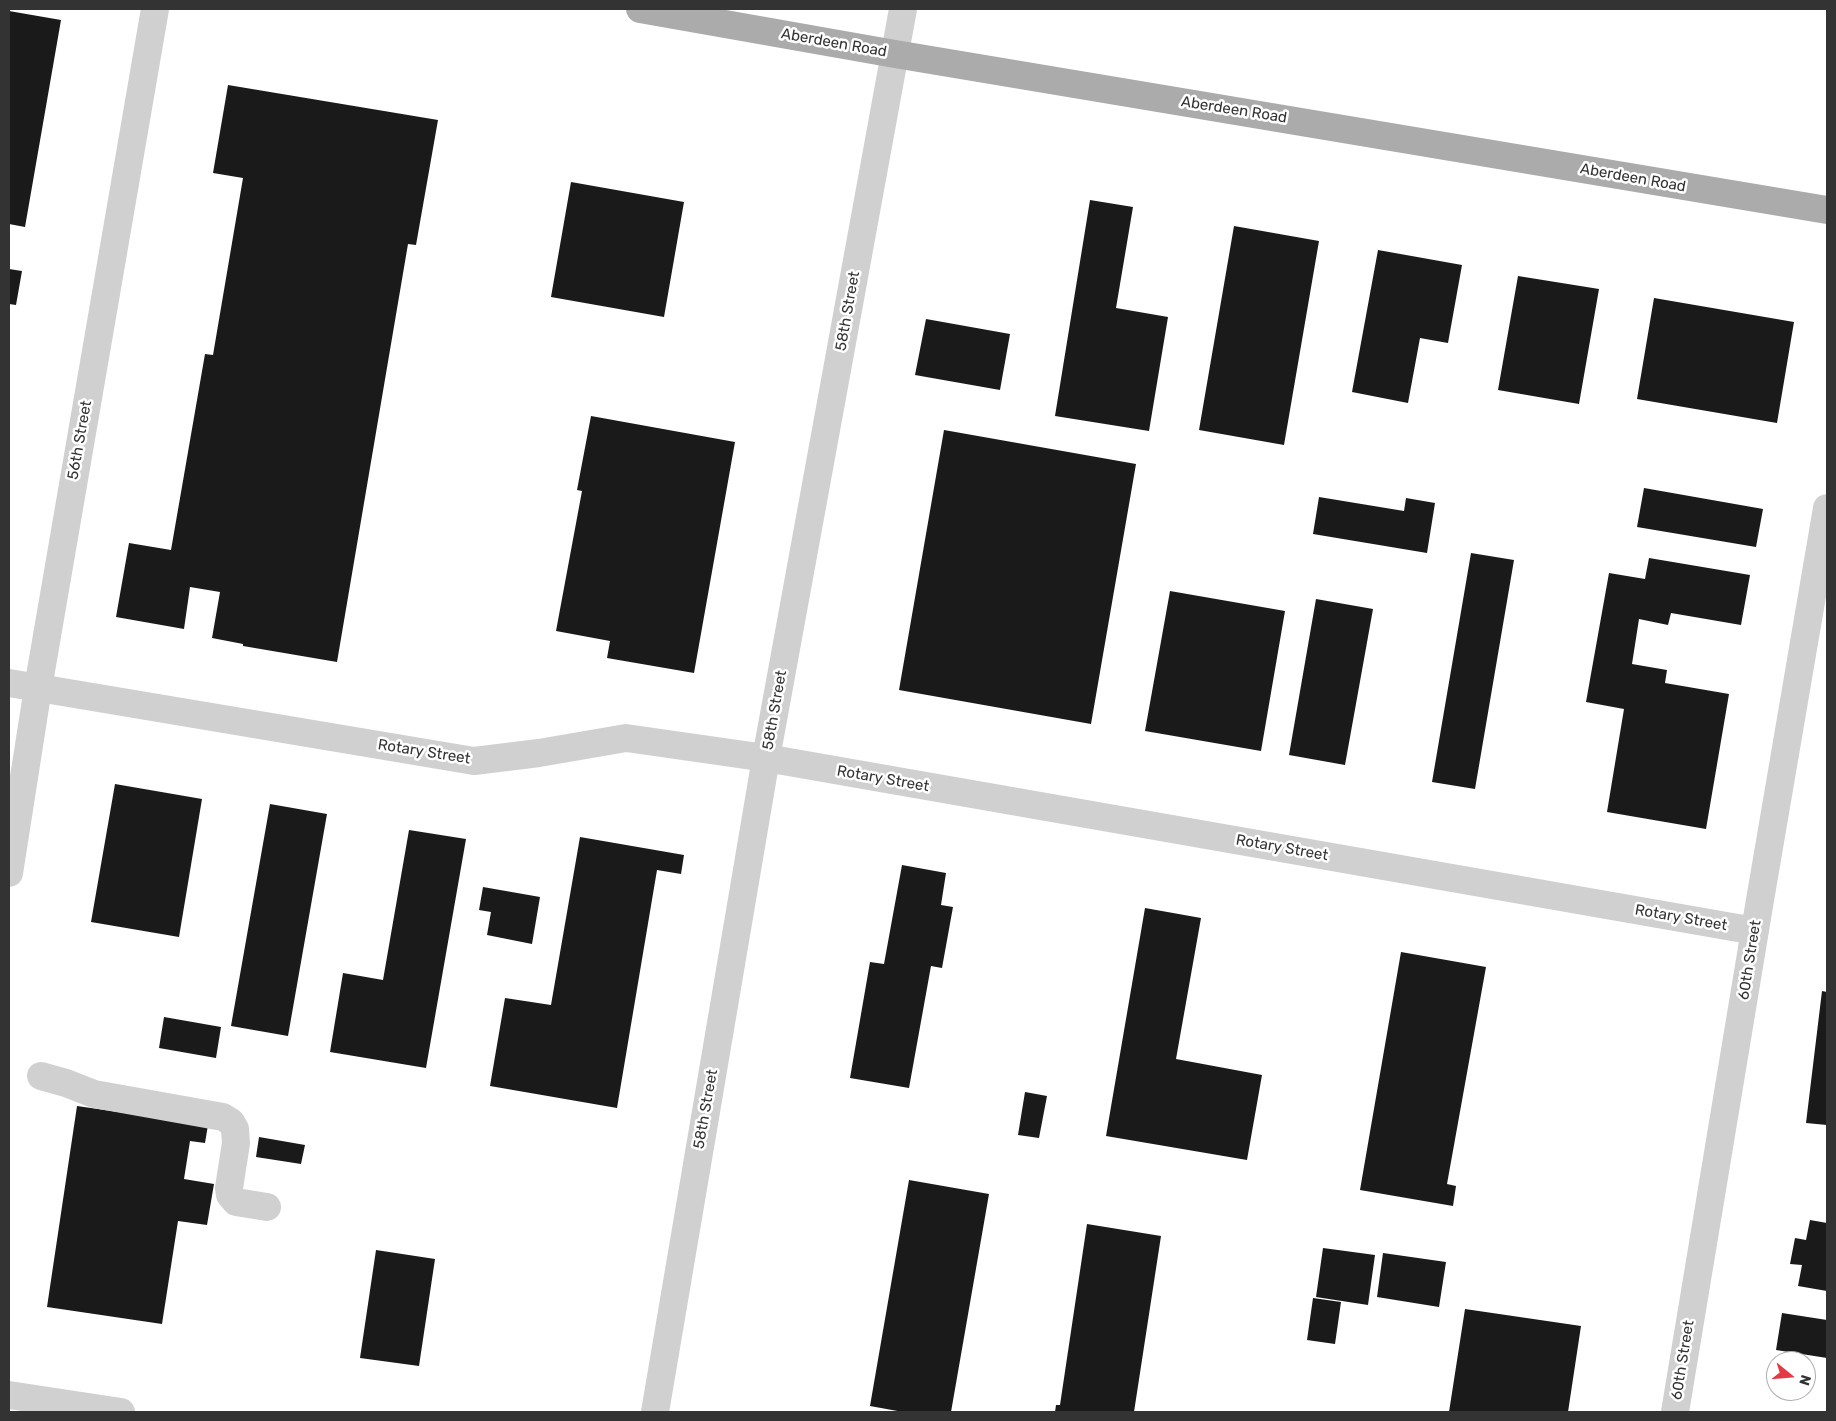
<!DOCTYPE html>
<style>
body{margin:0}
#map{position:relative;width:1836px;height:1421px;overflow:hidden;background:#fff;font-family:Rubik,sans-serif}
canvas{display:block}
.frame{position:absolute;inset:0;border:10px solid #333;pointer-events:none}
.north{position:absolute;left:1766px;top:1351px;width:50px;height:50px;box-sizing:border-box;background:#fff;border:1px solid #adadad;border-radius:50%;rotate:107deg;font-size:14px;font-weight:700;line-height:20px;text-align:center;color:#333}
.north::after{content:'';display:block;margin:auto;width:18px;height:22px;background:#e63946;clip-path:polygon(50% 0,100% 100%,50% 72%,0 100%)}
</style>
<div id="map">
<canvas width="1836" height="1421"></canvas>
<div class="frame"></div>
<div class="north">N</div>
</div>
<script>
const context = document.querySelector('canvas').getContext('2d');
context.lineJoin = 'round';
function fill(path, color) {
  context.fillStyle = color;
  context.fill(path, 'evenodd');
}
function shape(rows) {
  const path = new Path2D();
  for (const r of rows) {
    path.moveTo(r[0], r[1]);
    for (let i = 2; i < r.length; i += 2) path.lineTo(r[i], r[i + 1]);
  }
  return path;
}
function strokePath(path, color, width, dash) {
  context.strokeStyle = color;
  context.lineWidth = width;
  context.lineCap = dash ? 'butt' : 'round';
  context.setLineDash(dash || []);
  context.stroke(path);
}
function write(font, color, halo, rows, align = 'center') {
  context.font = font + ' Rubik,sans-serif';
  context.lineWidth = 5;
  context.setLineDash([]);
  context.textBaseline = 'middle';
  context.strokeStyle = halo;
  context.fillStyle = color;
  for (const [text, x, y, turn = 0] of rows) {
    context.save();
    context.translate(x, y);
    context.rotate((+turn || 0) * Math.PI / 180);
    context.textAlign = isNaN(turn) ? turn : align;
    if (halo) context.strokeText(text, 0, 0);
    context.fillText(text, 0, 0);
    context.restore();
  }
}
fill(shape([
 [9,11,61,20,25,227,9,224],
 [228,85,438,120,416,245,408,244,337,662,243,646,243,644,212,638,220,592,190,587,184,629,116,617,129,543,171,550,205,354,213,355,243,178,213,173],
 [571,182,684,202,664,317,551,297],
 [1090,200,1133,207,1116,308,1168,317,1149,431,1055,416],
 [1234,226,1319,241,1284,445,1199,430],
 [1378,250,1462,265,1448,343,1420,338,1408,403,1352,392],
 [9,269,22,271,16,305,9,304],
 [1518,276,1599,289,1579,404,1498,390],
 [1654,298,1794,322,1777,423,1637,399],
 [926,319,1010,334,1000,390,915,375],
 [591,416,735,442,694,673,607,658,610,641,556,631,582,491,577,490],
 [944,430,1136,464,1091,724,899,690],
 [1644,488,1763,509,1756,547,1637,527],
 [1319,497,1404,511,1406,498,1435,503,1427,553,1313,534],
 [1471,553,1514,560,1475,789,1432,782],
 [1649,558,1750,575,1741,625,1671,613,1668,625,1639,619,1632,664,1667,670,1665,683,1729,694,1706,829,1607,812,1624,709,1586,702,1609,573,1645,579],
 [1170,591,1285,611,1261,751,1145,731],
 [1316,599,1373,609,1345,765,1289,755],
 [115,784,202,799,179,937,91,922],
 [270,804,327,814,288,1036,231,1026],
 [409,830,466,839,426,1068,330,1052,343,973,383,980],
 [580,837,684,855,681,874,657,870,617,1108,490,1086,505,998,551,1005],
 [902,865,946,873,941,905,953,907,942,968,931,966,909,1088,850,1078,870,962,884,964],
 [483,887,540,897,532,944,487,935,491,912,479,910],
 [1145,908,1201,918,1176,1059,1262,1075,1247,1160,1106,1136],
 [1401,952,1486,967,1447,1184,1456,1186,1453,1206,1360,1190],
 [1822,991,1827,992,1827,1125,1806,1123],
 [164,1017,221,1027,216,1058,159,1048],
 [1025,1092,1047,1096,1039,1138,1018,1135],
 [77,1106,208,1125,205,1143,190,1141,184,1179,214,1184,207,1225,178,1221,162,1324,47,1307],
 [259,1137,305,1145,301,1164,256,1157],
 [909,1180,989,1194,951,1412,903,1412,870,1406],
 [1810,1220,1827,1223,1827,1291,1798,1286,1802,1265,1790,1264,1795,1238,1806,1240],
 [1087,1224,1161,1236,1134,1412,1055,1412,1056,1405,1060,1405],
 [1323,1248,1375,1255,1368,1305,1316,1297],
 [376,1250,435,1259,419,1366,360,1358],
 [1383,1253,1446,1262,1439,1307,1377,1297],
 [1313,1298,1341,1302,1335,1344,1307,1340],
 [1465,1309,1581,1326,1568,1412,1449,1412],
 [1782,1313,1827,1320,1827,1358,1776,1350]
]), '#1a1a1a');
strokePath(shape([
 [9,683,474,761,539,753,626,738,766,758,1755,931],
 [9,873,38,688,155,9],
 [41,1076,66,1083,94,1094,223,1117,231,1122,235,1129,236,1143,229,1188,230,1195,236,1202,267,1207],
 [9,1395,121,1412],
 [655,1412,766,758,903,9],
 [1675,1412,1759,906,1827,508]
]), '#d0d0d0', 28);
strokePath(shape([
 [640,9,895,54,1827,210]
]), '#ababab', 28);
write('15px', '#333', '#fff', [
 ["Aberdeen Road",834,43,10],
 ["Aberdeen Road",1234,110,9],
 ["Aberdeen Road",1633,178,10],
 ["58th Street",848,311,-80],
 ["56th Street",80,440,-80],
 ["58th Street",775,710,-80],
 ["Rotary Street",424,752,9],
 ["Rotary Street",883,779,10],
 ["Rotary Street",1282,848,10],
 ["Rotary Street",1681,918,10],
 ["60th Street",1750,960,-81],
 ["58th Street",706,1109,-80],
 ["60th Street",1683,1360,-81]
]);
</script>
